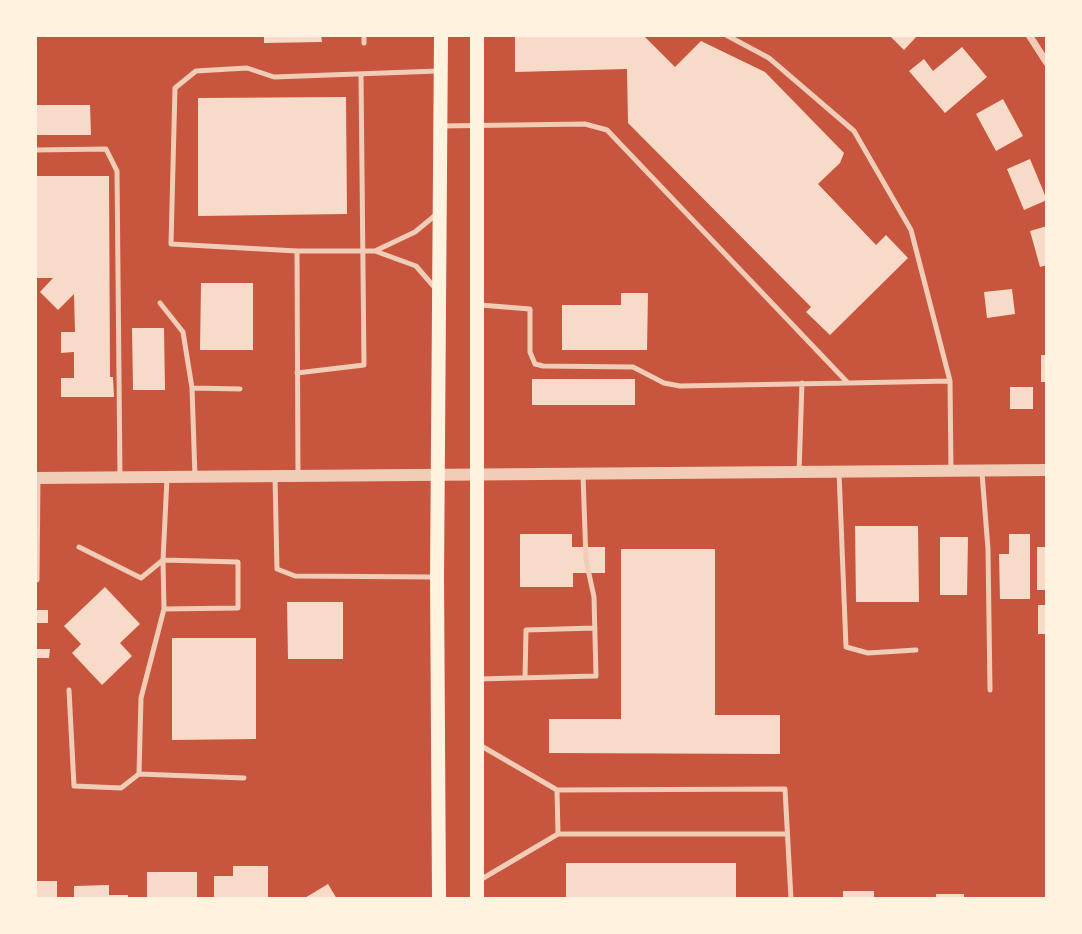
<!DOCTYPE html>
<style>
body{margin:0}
#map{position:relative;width:1082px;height:934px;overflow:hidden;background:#c8553d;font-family:"DM Sans",sans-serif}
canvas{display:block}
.frame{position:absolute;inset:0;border:37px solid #fff3e0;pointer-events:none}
</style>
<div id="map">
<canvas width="1082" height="934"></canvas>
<div class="frame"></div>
</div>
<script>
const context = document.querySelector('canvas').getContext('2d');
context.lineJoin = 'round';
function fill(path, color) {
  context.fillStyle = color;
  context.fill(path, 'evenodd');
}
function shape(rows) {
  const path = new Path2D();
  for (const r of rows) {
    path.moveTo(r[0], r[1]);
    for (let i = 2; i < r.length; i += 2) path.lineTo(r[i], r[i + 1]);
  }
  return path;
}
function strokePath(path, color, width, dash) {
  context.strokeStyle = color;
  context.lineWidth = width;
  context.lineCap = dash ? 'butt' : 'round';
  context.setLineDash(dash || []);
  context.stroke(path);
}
fill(shape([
 [264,35,321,35,322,42,264,43],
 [515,35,643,35,675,67,701,41,765,72,844,153,840,163,818,184,876,245,886,235,908,258,830,335,806,312,811,307,628,123,627,69,515,72],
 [889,35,918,35,904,50],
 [962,47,987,77,945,113,909,71,924,59,933,71],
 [346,97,347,214,198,216,198,98],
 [1003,99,1023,136,996,151,976,114],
 [35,105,90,105,91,135,35,135],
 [1030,159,1047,200,1024,210,1007,169],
 [35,176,109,176,110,377,113,377,114,397,61,397,61,378,74,378,74,352,61,353,61,332,75,332,74,294,58,310,40,292,53,278,35,278],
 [1047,226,1047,265,1040,267,1030,231],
 [201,283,253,283,253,350,200,350],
 [1012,289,1015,314,987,318,984,292],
 [621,293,648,293,647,350,562,350,562,305,621,305],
 [132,328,164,328,165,390,133,390],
 [1041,355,1047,355,1047,382,1041,382],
 [532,379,635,379,635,405,532,405],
 [1010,387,1033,387,1033,409,1010,409],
 [855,526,918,526,919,602,856,602],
 [520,534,572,534,572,547,605,547,605,573,573,573,573,587,520,587],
 [1009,534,1030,534,1030,599,1000,599,999,554,1009,554],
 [940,537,968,537,967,595,940,595],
 [1037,547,1047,547,1047,590,1037,590],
 [621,549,715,549,715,715,780,715,780,754,549,753,549,719,621,719],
 [105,587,140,624,120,643,132,656,102,685,72,653,81,644,64,626],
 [287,602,343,602,343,659,288,659],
 [1038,605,1047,605,1047,634,1038,634],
 [35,610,48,610,48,623,35,623],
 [172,638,256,638,256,739,172,740],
 [35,649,50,649,49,658,35,658],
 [566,863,736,863,736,899,566,899],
 [233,866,268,866,268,899,214,899,214,876,233,876],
 [147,872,197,872,197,899,147,899],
 [35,881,57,881,57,899,35,899],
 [328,884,337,899,303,899],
 [109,885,109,895,128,895,128,899,74,899,74,886],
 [843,891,874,891,874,899,843,899],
 [936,894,964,894,964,899,936,899]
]), '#f7dbc8');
strokePath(shape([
 [364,35,364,43],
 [726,35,769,58,854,131,911,230,950,381],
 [440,126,585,124,607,130,848,383,950,381,951,469],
 [35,150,106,149,117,171,120,477],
 [297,251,171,244,175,88,196,71,247,68,274,77,438,71],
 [375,251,415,232,438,213],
 [160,303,183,332,192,388],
 [480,305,530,309,530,352,535,364,543,366,633,367,664,383,680,386,848,383],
 [297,373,364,365,361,75],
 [839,472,846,647,868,653,916,650],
 [799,473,802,383],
 [982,473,988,549,990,690],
 [195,477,192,388,240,389],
 [275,477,277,569,295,576,434,577],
 [298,477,297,251,375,251,416,266,436,289],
 [79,547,141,578,163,560,238,562,238,608,164,609,163,560,167,478],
 [37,580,38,478],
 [164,609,141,698,139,774,244,778],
 [525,678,526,630,595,628],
 [478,679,596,676,594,597,586,560,583,475],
 [69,690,74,786,121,788,139,774],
 [478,744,557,790,785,789,791,899],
 [557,790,558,834],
 [480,880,558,834,787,834]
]), '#f1ccb7', 5);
strokePath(shape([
 [1029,35,1047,63]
]), '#f1ccb7', 7);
strokePath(shape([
 [35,478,1047,470]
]), '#f1ccb7', 12);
strokePath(shape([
 [439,899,437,577,441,35],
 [477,899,477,35]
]), '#fff3e0', 14);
</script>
